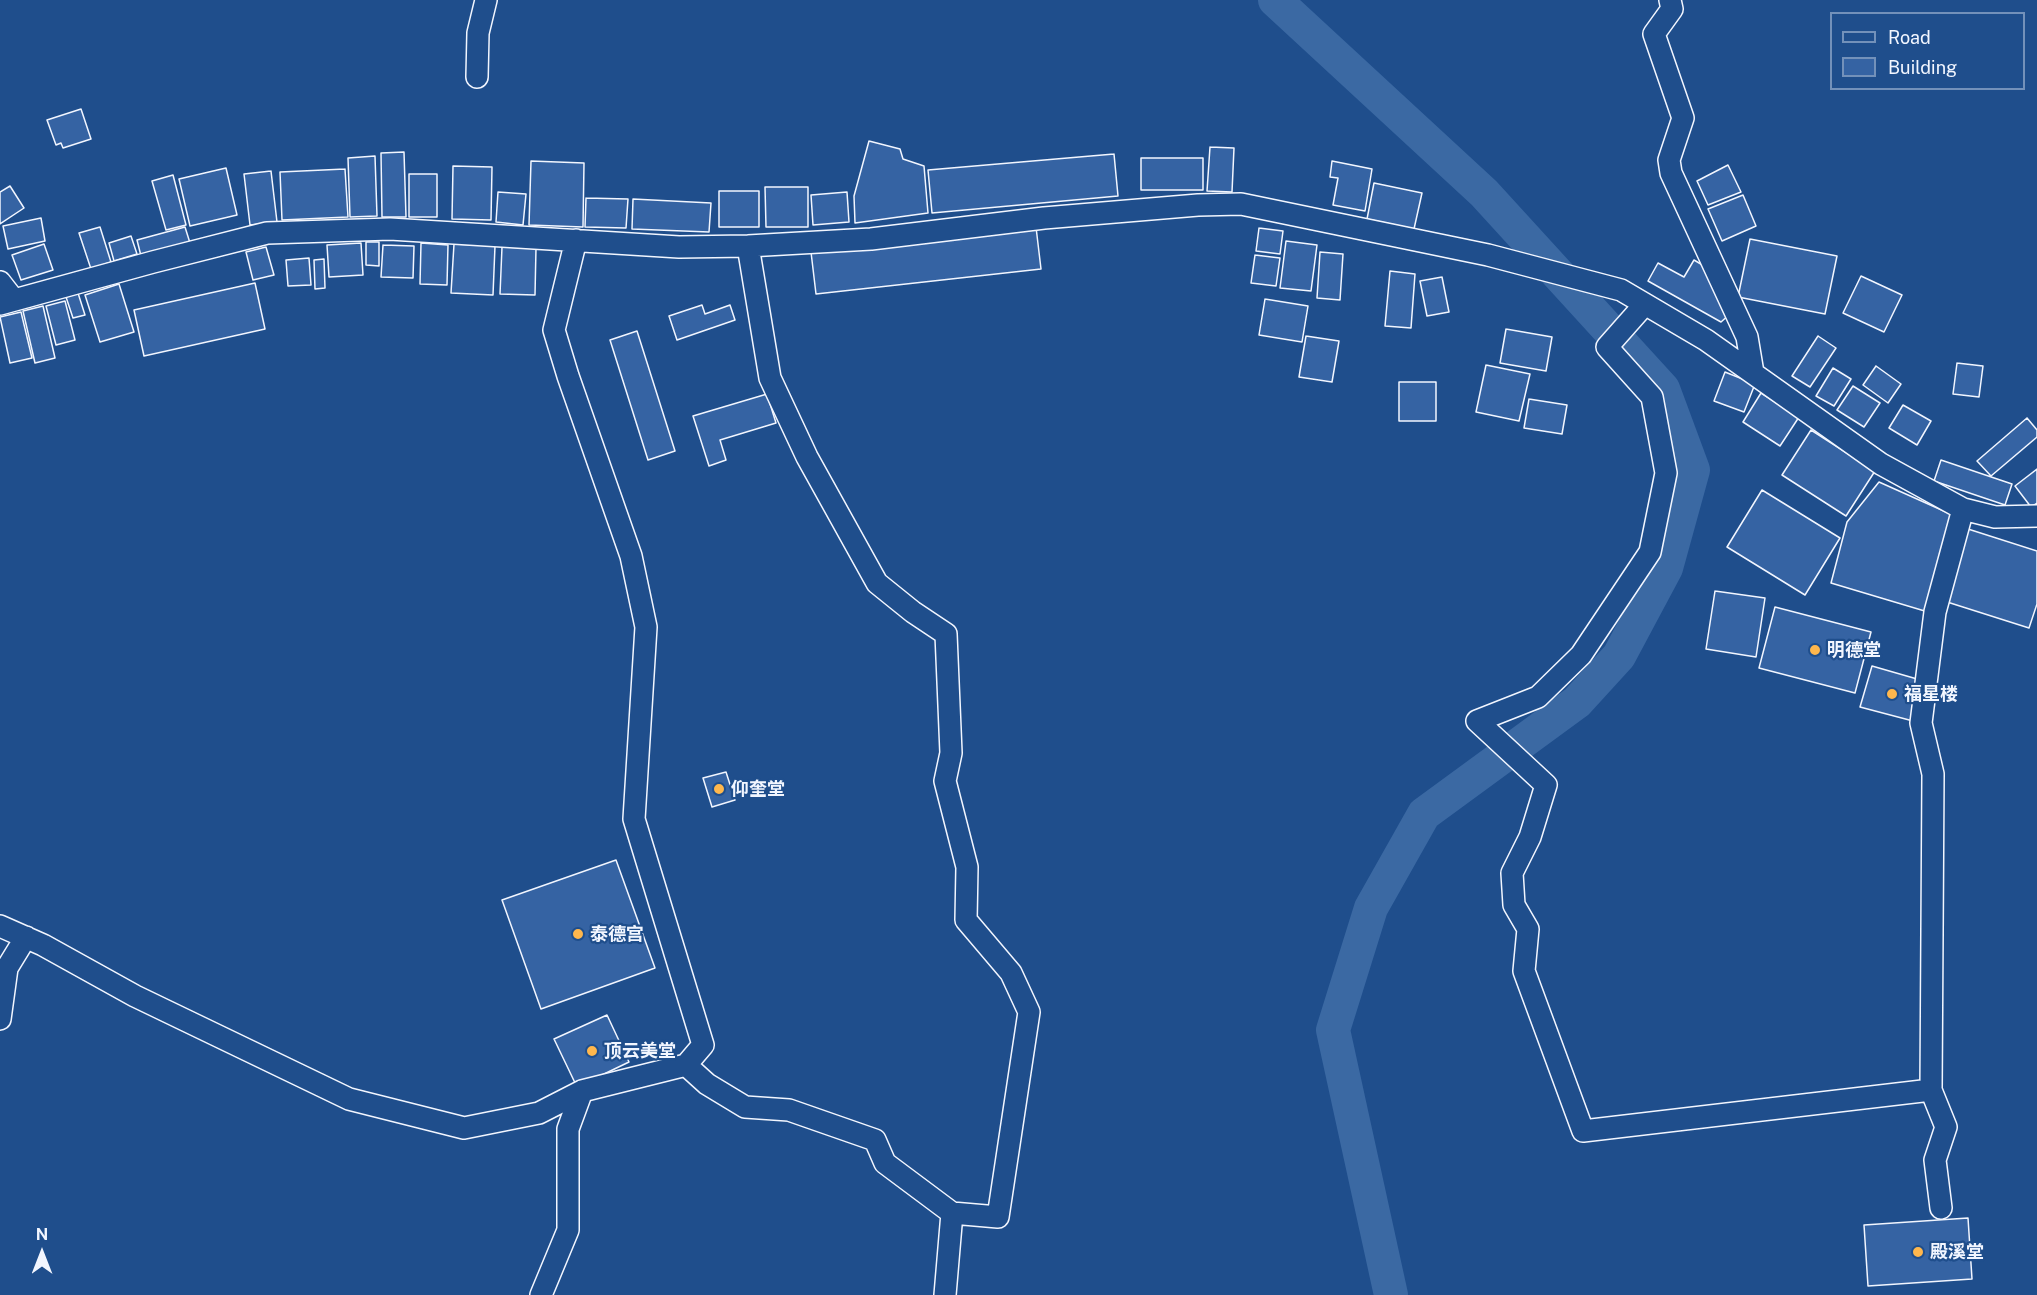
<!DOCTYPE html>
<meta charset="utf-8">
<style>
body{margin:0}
#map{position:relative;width:2037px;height:1295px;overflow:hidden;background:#1f4e8c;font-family:"Public Sans",sans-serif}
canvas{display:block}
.legend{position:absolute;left:1830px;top:12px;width:195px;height:78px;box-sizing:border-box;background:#1f4e8c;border:2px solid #7391ba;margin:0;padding:8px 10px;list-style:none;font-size:18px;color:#f2f6ff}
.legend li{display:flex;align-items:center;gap:12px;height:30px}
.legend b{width:30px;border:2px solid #7391ba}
.north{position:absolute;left:12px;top:1223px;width:60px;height:60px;-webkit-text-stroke:4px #1f4e8c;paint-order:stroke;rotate:0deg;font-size:16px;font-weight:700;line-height:24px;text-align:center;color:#f2f6ff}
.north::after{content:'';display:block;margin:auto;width:21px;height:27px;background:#f2f6ff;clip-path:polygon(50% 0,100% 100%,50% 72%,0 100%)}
</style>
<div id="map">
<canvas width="2037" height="1295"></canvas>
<ul class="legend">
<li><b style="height:8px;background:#1f4e8c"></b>Road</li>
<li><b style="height:16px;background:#3563a3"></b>Building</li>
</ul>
<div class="north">N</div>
</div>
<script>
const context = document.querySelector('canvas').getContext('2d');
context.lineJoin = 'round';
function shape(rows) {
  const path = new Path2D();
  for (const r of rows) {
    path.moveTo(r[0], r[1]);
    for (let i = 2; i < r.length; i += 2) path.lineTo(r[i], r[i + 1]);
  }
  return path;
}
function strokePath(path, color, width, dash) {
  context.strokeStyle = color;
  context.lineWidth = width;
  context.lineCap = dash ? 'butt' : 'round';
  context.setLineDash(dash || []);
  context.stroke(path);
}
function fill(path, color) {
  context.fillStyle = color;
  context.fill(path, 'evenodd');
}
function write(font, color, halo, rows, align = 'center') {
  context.font = font + ' "Public Sans","Noto Sans SC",sans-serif';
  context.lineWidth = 4.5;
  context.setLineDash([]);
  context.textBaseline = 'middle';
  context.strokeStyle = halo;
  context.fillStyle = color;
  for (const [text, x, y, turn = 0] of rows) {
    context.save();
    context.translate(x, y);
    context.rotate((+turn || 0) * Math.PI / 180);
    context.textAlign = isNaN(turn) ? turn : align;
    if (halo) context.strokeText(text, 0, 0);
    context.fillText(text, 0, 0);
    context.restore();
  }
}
strokePath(shape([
 [1275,0,1484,193,1663,389,1693,470,1666,568,1619,656,1577,702,1424,814,1371,908,1333,1030,1391,1295]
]), '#3b69a3', 34);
const building = shape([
 [81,109,91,139,63,148,61,143,56,145,47,120,81,109],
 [869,141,900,149,903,159,924,166,928,213,855,223,854,196,869,141],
 [1210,147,1234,148,1232,192,1207,191,1210,147],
 [404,152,406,217,382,217,381,153,404,152],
 [1114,154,1118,196,932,213,928,170,1114,154],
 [375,156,377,216,350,217,348,158,375,156],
 [1141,158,1203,158,1203,190,1141,190,1141,158],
 [531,161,584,163,583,227,529,225,531,161],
 [1332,161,1372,169,1365,211,1333,205,1338,178,1330,177,1332,161],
 [1728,165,1741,192,1708,205,1697,181,1728,165],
 [453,166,492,167,491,220,452,219,453,166],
 [226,168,237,215,190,226,179,179,226,168],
 [345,169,348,217,282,220,280,172,345,169],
 [271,171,277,222,250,225,244,174,271,171],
 [409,174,437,174,437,217,409,217,409,174],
 [173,175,186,225,166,230,152,181,173,175],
 [1374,183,1422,193,1414,229,1367,219,1374,183],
 [10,186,24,208,0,224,0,192,10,186],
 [765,187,808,187,808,227,766,227,765,187],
 [719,191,759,191,759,227,719,227,719,191],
 [498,192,526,194,523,225,496,222,498,192],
 [847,192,849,222,813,225,811,195,847,192],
 [1743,195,1756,226,1722,241,1708,209,1743,195],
 [586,198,628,199,626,228,585,227,586,198],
 [633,199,711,203,709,232,632,229,633,199],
 [41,218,45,241,8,249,3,226,41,218],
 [100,227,111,262,91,269,79,233,100,227],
 [185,227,190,243,141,256,137,240,185,227],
 [1036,227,1041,269,816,294,811,252,1036,227],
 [1259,228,1283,231,1280,254,1256,251,1259,228],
 [131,236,137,254,114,261,109,243,131,236],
 [1750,239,1837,256,1825,314,1738,297,1750,239],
 [1286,241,1317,245,1311,291,1280,288,1286,241],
 [366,242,379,242,379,266,366,265,366,242],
 [361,243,363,275,329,277,327,245,361,243],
 [421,243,448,245,447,285,420,284,421,243],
 [44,244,53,270,21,280,12,255,44,244],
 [454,244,495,246,493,295,451,293,454,244],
 [383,245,414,246,413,278,381,277,383,245],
 [266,247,274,275,253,280,246,252,266,247],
 [502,247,536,248,535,295,500,294,502,247],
 [1320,252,1343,254,1340,300,1317,298,1320,252],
 [1255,255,1280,258,1276,286,1251,283,1255,255],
 [309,258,311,285,288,286,286,260,309,258],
 [324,259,325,288,315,289,314,260,324,259],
 [1694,260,1711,270,1730,314,1721,322,1648,281,1658,263,1684,277,1694,260],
 [1390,271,1415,274,1411,328,1385,326,1390,271],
 [1861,276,1902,295,1884,332,1843,313,1861,276],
 [1442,277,1449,312,1427,316,1420,281,1442,277],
 [255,283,265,329,144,356,134,310,255,283],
 [119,284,134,332,100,342,85,295,119,284],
 [78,293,85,315,73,318,66,297,78,293],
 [1265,299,1308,306,1302,342,1259,335,1265,299],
 [65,301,75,340,56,345,46,306,65,301],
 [702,305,705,314,730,305,735,320,677,340,669,316,702,305],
 [43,306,55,358,35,363,23,311,43,306],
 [21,312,32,358,10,363,0,317,21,312],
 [1506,329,1552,337,1546,371,1500,363,1506,329],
 [637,331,675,451,648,460,610,340,637,331],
 [1306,336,1339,341,1332,382,1299,377,1306,336],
 [1818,336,1836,348,1810,387,1792,376,1818,336],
 [1957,363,1983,366,1979,397,1953,394,1957,363],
 [1486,365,1530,374,1519,421,1476,412,1486,365],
 [1876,366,1901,384,1888,403,1863,385,1876,366],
 [1833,368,1851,379,1834,406,1816,396,1833,368],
 [1725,372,1755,384,1744,412,1714,401,1725,372],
 [1399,382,1436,382,1436,421,1399,421,1399,382],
 [1853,386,1880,403,1864,427,1837,410,1853,386],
 [1761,393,1799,417,1780,446,1743,422,1761,393],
 [767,394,776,423,720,440,726,460,709,466,693,416,767,394],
 [1529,399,1567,405,1562,434,1524,428,1529,399],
 [1903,405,1931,421,1917,445,1889,428,1903,405],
 [2027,418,2037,430,2037,437,1991,476,1977,461,2027,418],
 [1811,430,1875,471,1846,516,1782,475,1811,430],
 [1941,460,2012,484,2005,505,1934,481,1941,460],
 [2037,469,2037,503,2031,507,2015,486,2037,469],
 [1879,482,1955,516,1928,612,1831,583,1847,522,1879,482],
 [1762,490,1840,538,1805,595,1727,547,1762,490],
 [1968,529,2037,551,2037,604,2029,628,1944,601,1968,529],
 [1715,591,1765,598,1756,657,1706,649,1715,591],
 [1775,607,1871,632,1855,693,1759,668,1775,607],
 [1872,666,1924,681,1913,721,1860,707,1872,666],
 [726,772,735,800,712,807,703,778,726,772],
 [616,860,655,968,541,1009,502,900,616,860],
 [607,1015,629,1062,577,1087,554,1039,607,1015],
 [1968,1218,1972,1279,1868,1286,1864,1225,1968,1218]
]);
fill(building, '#3563a3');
strokePath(building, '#f2f6ff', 1.5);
const minor = shape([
 [1670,0,1672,9,1654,34,1683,118,1669,160,1671,173,1747,337,1753,373],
 [477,77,478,33,486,0],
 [748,246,770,378,807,457,877,583,913,612,946,634,951,753,945,781,967,867,966,920,1011,973,1029,1012,998,1217,952,1213],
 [0,282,14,300],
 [0,304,153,262,267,233,390,229,679,247,748,246,871,239,1044,218,1198,205,1241,204,1488,255,1621,290,1706,340,1881,464,1963,509,1995,517,2037,516],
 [1645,304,1607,347,1652,397,1666,473,1650,552,1581,655,1538,697,1477,721,1546,785,1530,837,1512,873,1514,905,1528,929,1524,971,1583,1131,1931,1090,1933,774,1921,723,1935,612,1963,509],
 [0,926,43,945,135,996,349,1099,464,1128,539,1113,582,1091,686,1065,703,1045,634,819,646,627,631,556,568,376,554,330,576,240],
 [0,1019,7,968,26,937],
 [686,1065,707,1084,745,1107,789,1110,875,1140,885,1163,952,1213,945,1295],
 [1931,1090,1946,1127,1935,1160,1941,1208],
 [541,1295,568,1230,568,1129,582,1091]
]);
strokePath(minor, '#f2f6ff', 24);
strokePath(minor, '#1f4e8c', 21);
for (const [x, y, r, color] of [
 [1815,650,6,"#ffb74d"],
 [1892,694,6,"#ffb74d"],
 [719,789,6,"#ffb74d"],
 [578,934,6,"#ffb74d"],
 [592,1051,6,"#ffb74d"],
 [1918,1252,6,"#ffb74d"]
]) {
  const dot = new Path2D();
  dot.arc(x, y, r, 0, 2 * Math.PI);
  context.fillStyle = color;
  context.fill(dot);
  strokePath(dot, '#1f4e8c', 2);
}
write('bold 18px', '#f2f6ff', '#1f4e8c', [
 ["明德堂",1827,650],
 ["福星楼",1904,694],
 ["仰奎堂",731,789],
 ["泰德宫",590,934],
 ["顶云美堂",604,1051],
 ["殿溪堂",1930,1252]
], 'left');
</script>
